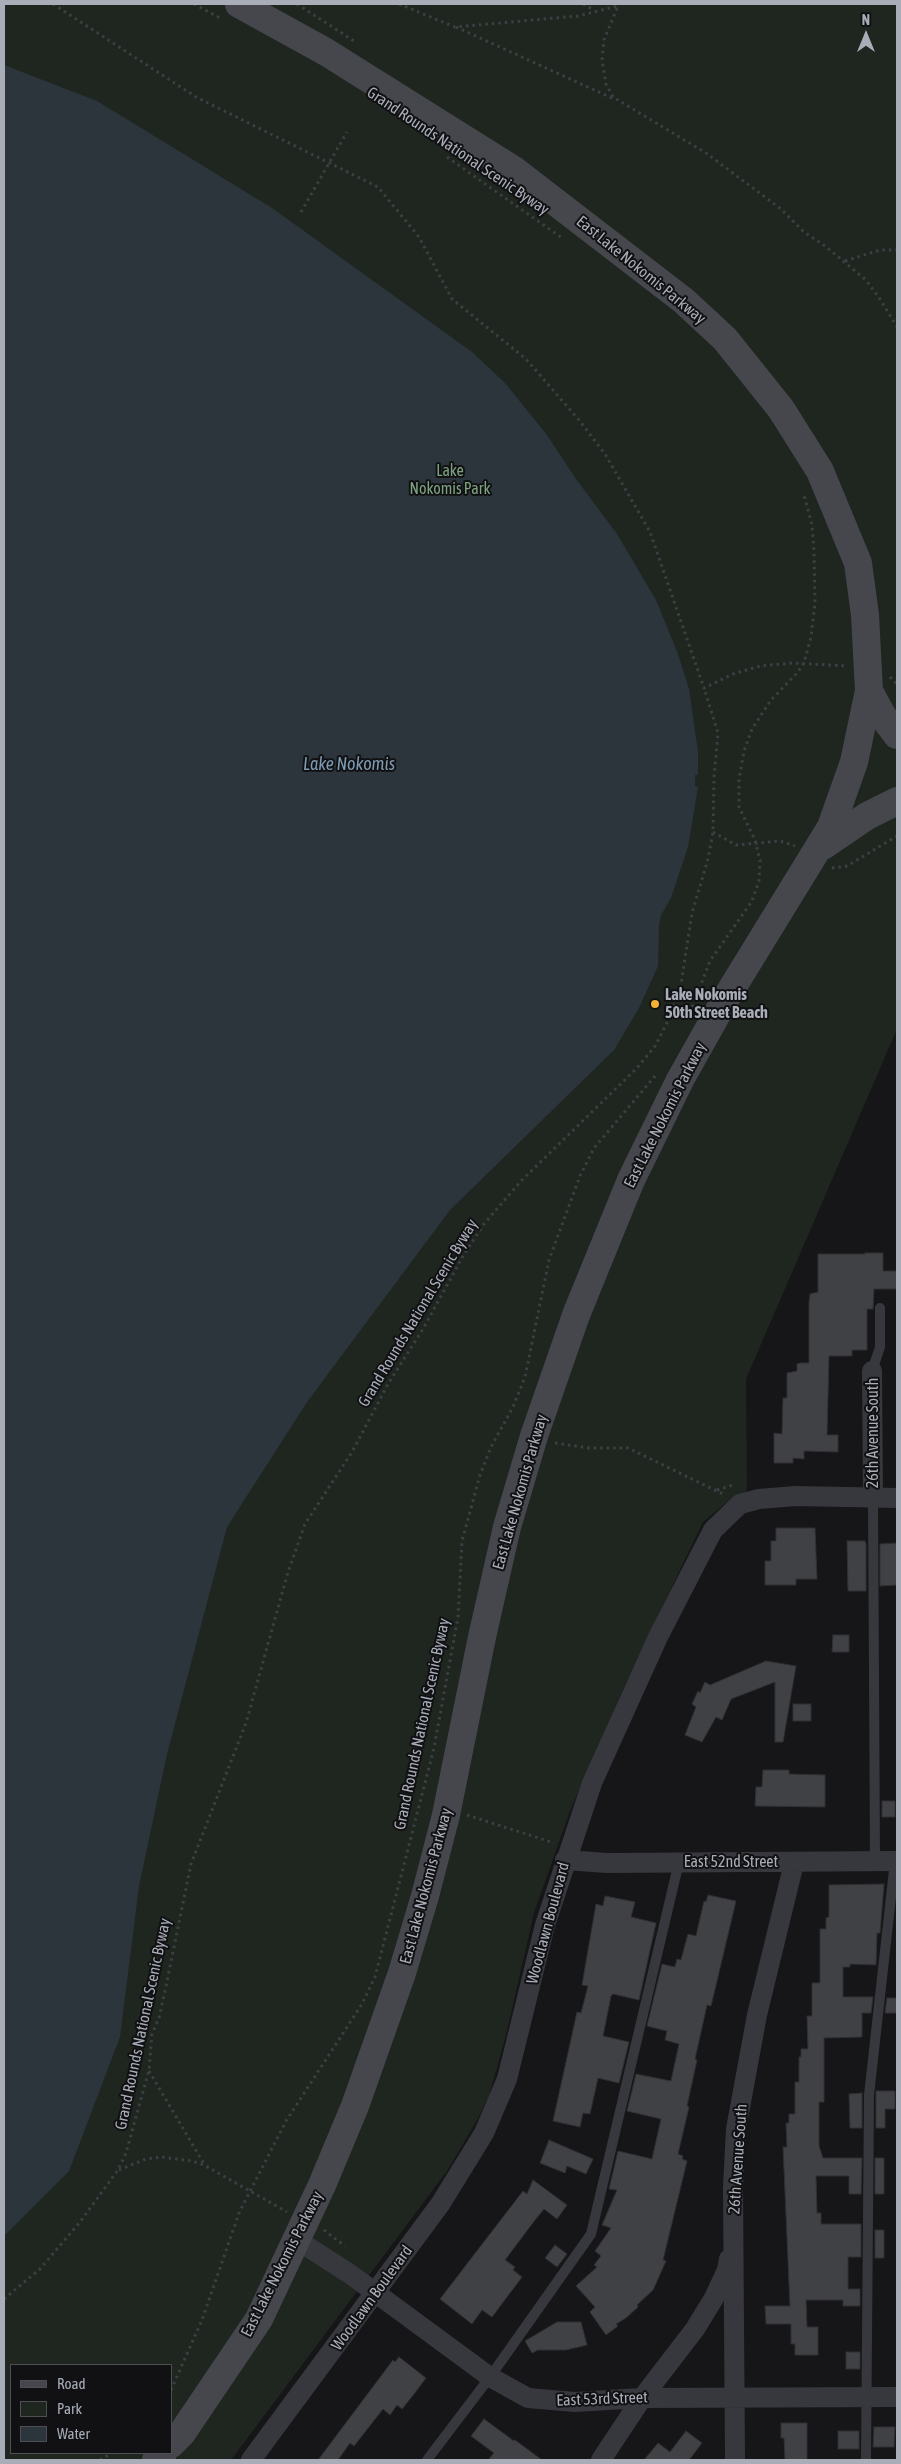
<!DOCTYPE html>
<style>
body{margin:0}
#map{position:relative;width:901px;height:2464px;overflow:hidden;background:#161618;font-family:"Asap Condensed",sans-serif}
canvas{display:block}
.frame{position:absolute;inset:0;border:5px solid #a8adb8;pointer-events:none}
.legend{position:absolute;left:10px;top:2364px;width:162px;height:90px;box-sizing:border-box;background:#111113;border:1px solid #4d4f55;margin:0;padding:6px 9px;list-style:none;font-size:15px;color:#a8adb8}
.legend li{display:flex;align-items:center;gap:10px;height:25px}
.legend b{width:25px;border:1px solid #4d4f55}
.north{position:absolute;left:841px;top:10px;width:50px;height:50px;-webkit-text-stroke:4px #111113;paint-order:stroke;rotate:0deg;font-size:14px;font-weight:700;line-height:20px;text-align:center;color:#a8adb8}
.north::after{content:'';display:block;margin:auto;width:18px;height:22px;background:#a8adb8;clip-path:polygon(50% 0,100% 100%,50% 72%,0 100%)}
</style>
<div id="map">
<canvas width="901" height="2464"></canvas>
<div class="frame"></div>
<ul class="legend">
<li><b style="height:6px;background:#45474d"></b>Road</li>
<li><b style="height:14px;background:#1e261f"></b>Park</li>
<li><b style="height:14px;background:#2c353c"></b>Water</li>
</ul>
<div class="north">N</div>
</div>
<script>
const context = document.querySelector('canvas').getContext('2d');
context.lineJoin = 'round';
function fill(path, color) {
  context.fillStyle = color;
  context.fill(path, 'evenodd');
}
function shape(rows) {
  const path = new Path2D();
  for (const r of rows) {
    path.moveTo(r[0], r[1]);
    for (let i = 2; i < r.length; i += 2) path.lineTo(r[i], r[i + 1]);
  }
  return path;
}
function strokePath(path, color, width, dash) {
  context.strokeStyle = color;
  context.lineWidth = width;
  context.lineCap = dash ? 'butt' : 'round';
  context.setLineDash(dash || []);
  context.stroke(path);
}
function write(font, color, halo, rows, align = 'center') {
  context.font = font + ' "Asap Condensed",sans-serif';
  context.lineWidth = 4;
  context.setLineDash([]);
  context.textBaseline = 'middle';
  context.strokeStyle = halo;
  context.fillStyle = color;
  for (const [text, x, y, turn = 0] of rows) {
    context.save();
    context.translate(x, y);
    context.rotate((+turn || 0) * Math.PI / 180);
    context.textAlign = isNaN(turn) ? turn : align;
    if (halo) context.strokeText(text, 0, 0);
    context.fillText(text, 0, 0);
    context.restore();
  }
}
fill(shape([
 [4,4,897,4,897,1029,746,1379,747,1491,726,1503,703,1522,624,1687,570,1811,534,1913,506,2035,489,2096,476,2122,447,2171,231,2460,4,2460],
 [11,2365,171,2365,171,2453,11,2453]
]), '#1e261f');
fill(shape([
 [4,65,97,101,272,208,472,352,505,383,547,435,576,479,617,534,656,600,678,654,689,689,698,752,698,775,695,775,695,786,698,787,688,847,671,898,661,915,659,925,658,966,639,1008,614,1050,450,1210,307,1402,227,1527,167,1754,139,1886,120,2037,69,2171,4,2236]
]), '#2c353c');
const building = shape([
 [865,1253,883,1253,883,1271,897,1271,897,1289,874,1289,873,1309,867,1309,867,1350,852,1350,852,1356,829,1356,827,1435,838,1435,838,1452,804,1451,804,1459,793,1458,793,1463,774,1463,774,1433,782,1434,783,1398,787,1398,787,1373,797,1371,797,1364,800,1363,809,1363,809,1302,810,1294,818,1292,818,1254,865,1254,865,1253],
 [776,1528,815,1528,817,1579,796,1579,796,1585,765,1585,765,1561,771,1561,771,1541,776,1541,776,1528],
 [847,1541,865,1541,866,1544,866,1591,848,1591,847,1541],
 [897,1543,897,1585,880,1586,880,1544,897,1543],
 [833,1635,849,1635,849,1652,832,1652,833,1635],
 [766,1661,796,1666,783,1742,775,1742,775,1682,731,1699,722,1720,716,1717,702,1742,685,1735,696,1707,692,1704,698,1691,700,1693,705,1682,710,1685,766,1661],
 [793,1704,811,1704,811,1721,793,1721,793,1704],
 [763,1770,789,1770,789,1774,825,1775,825,1807,755,1806,756,1787,762,1787,763,1770],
 [882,1801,895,1801,895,1817,882,1817,882,1801],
 [884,1884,880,1933,877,1933,876,1965,850,1964,850,1967,843,1967,843,1997,873,1997,871,2013,862,2013,862,2037,824,2038,824,2102,819,2102,819,2146,823,2158,862,2158,861,2194,849,2194,849,2176,816,2176,817,2213,821,2213,821,2224,861,2224,861,2257,848,2257,848,2289,860,2289,860,2306,843,2306,843,2300,806,2300,807,2327,818,2327,818,2355,795,2355,795,2344,791,2344,791,2324,766,2324,765,2306,790,2306,783,2147,787,2147,786,2123,789,2123,789,2114,795,2114,795,2082,799,2082,799,2057,801,2057,801,2049,808,2049,807,2016,812,2016,812,1983,820,1983,820,1929,826,1929,826,1918,829,1917,829,1885,884,1884],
 [708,1895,736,1901,711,2006,707,2005,695,2059,697,2060,687,2106,689,2107,678,2154,683,2156,682,2159,687,2161,663,2260,666,2261,653,2290,637,2305,638,2307,626,2318,616,2324,618,2326,606,2335,590,2312,595,2307,576,2286,597,2267,594,2265,601,2256,595,2251,611,2228,602,2225,617,2190,609,2189,618,2151,652,2159,661,2119,627,2111,636,2074,671,2081,679,2044,665,2040,667,2031,647,2026,662,1964,675,1967,677,1959,681,1960,688,1934,696,1936,704,1901,706,1902,708,1895],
 [605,1896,635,1902,631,1917,656,1923,639,2000,613,1994,611,1996,603,2036,629,2042,619,2083,598,2078,590,2114,583,2113,580,2127,553,2121,577,2012,581,2013,588,1986,582,1985,596,1904,603,1906,605,1896],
 [887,1998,897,1998,897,2013,885,2013,887,1998],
 [876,2091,895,2091,895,2109,885,2109,885,2128,876,2128,876,2091],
 [862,2093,862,2128,850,2128,849,2094,862,2093],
 [549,2140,593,2159,586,2174,567,2166,565,2173,540,2163,549,2140],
 [875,2158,884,2158,884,2194,875,2194,875,2158],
 [533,2180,567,2205,557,2219,544,2209,535,2220,505,2260,515,2267,513,2270,522,2277,492,2317,482,2310,472,2324,440,2299,523,2191,527,2194,533,2180],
 [875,2230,884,2230,884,2258,875,2258,875,2230],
 [555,2245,567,2254,557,2267,545,2258,555,2245],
 [557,2322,581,2322,587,2345,566,2350,538,2350,532,2353,525,2341,557,2322],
 [846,2352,860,2352,860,2369,846,2369,846,2352],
 [399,2357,426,2378,414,2394,402,2409,397,2405,390,2415,383,2409,354,2446,350,2443,338,2460,318,2460,393,2360,395,2362,399,2357],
 [484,2419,514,2441,515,2440,542,2460,488,2460,494,2453,471,2436,484,2419],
 [781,2423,807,2423,807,2460,785,2460,784,2438,781,2438,781,2423],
 [874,2427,895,2427,894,2447,873,2447,874,2427],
 [686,2431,702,2443,689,2460,644,2460,658,2443,670,2452,686,2431],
 [838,2431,859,2431,859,2449,838,2449,838,2431]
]);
fill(building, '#404145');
strokePath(building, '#303034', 1);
strokePath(shape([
 [53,4,196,97,378,187,419,237,452,299,526,359,579,420,605,454,650,532,704,688,733,674,760,666,793,663,847,666],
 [194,4,222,19],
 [297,4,357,43],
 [399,4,455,27,578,16,618,6,604,40,602,60,606,84,613,97,706,153,781,209,804,232,825,246,866,280,880,299,897,327],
 [583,4,594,10],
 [456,27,614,99],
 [447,157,562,238],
 [301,212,347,132],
 [845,261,880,250,897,250],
 [890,677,897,684],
 [713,832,736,845,780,841,795,846],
 [832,868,847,866,897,836],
 [690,1013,710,961,752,901,759,881,760,860,755,840,739,807,739,779,744,751,752,729,771,700,798,672,804,663,811,637,815,603,814,551,812,525,804,495],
 [555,1443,589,1448,628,1448,725,1495],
 [717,1490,733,1485],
 [467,1815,554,1843],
 [149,2071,204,2164],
 [119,2170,146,2159,162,2157,192,2161,204,2165,287,2212],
 [324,2230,345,2246],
 [4,2299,40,2269,80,2222,118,2170,126,2153,149,2070,152,2034,159,2018,165,1991,191,1864,246,1723,288,1572,305,1524,352,1452,388,1384,423,1329,463,1256,484,1224,521,1181,637,1068,655,1046,670,1017,681,984,692,913,708,859,713,832,714,777,718,733,704,688],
 [171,2390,202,2320,239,2213,286,2121,362,2004,375,1977,434,1748,458,1617,462,1541,480,1475,491,1447,513,1407,525,1377,549,1260,580,1176,594,1148,656,1075],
 [100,2460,112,2453]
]), '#3d3f44', 3, [2.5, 4]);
strokePath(shape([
 [872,1371,880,1347,880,1308],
 [873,1498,875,1862],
 [427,2460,490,2377,591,2234,679,1862],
 [866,2460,869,2095,895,1861]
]), '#37383d', 10);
strokePath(shape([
 [872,1371,873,1498],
 [565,1860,607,1863,897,1861],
 [297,2240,350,2274,490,2377,528,2398,575,2402,642,2398,897,2397],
 [251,2460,441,2203,484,2133,507,2079,545,1925,592,1783,658,1637,713,1530,740,1504,759,1499,796,1496,897,1498],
 [601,2460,642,2398,695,2329,714,2298,727,2270,729,2259],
 [735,2460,733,2187,736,2129,757,2015,794,1863]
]), '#37383d', 20);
strokePath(shape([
 [869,691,882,715,897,735],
 [823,846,867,816,897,801],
 [171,2444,182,2433,259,2319,322,2185,355,2106,402,1973,425,1896,446,1815,482,1637,507,1527,534,1436,576,1315,631,1180,680,1080,726,998,831,827,854,762,869,691,865,615,858,563,820,471,781,409,725,339,684,301,514,170,326,52,239,4],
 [156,2460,163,2453]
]), '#45474d', 28);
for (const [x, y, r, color] of [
 [655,1004,5,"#f2b134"]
]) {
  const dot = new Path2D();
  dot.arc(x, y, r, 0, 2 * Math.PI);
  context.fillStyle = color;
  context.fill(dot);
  strokePath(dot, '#111113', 2);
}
write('16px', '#a8adb8', '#111113', [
 ["Grand Rounds National Scenic Byway",458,151,34],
 ["East Lake Nokomis Parkway",641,270,39],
 ["East Lake Nokomis Parkway",665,1115,-63],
 ["Grand Rounds National Scenic Byway",418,1313,-59],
 ["26th Avenue South",873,1433,-90],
 ["East Lake Nokomis Parkway",520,1492,-74],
 ["Grand Rounds National Scenic Byway",422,1724,-78],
 ["East 52nd Street",731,1862],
 ["East Lake Nokomis Parkway",426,1886,-75],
 ["Woodlawn Boulevard",548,1923,-75],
 ["Grand Rounds National Scenic Byway",143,2024,-78],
 ["26th Avenue South",738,2159,-86],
 ["East Lake Nokomis Parkway",282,2264,-63],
 ["Woodlawn Boulevard",372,2298,-54],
 ["East 53rd Street",602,2399,-2]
]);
write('16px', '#7fa381', '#111113', [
 ["Lake",450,471],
 ["Nokomis Park",450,489]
]);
write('bold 16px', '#a8adb8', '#111113', [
 ["Lake Nokomis",665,995],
 ["50th Street Beach",665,1013]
], 'left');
write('italic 18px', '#7f9bb3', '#111113', [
 ["Lake Nokomis",349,764]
]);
</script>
